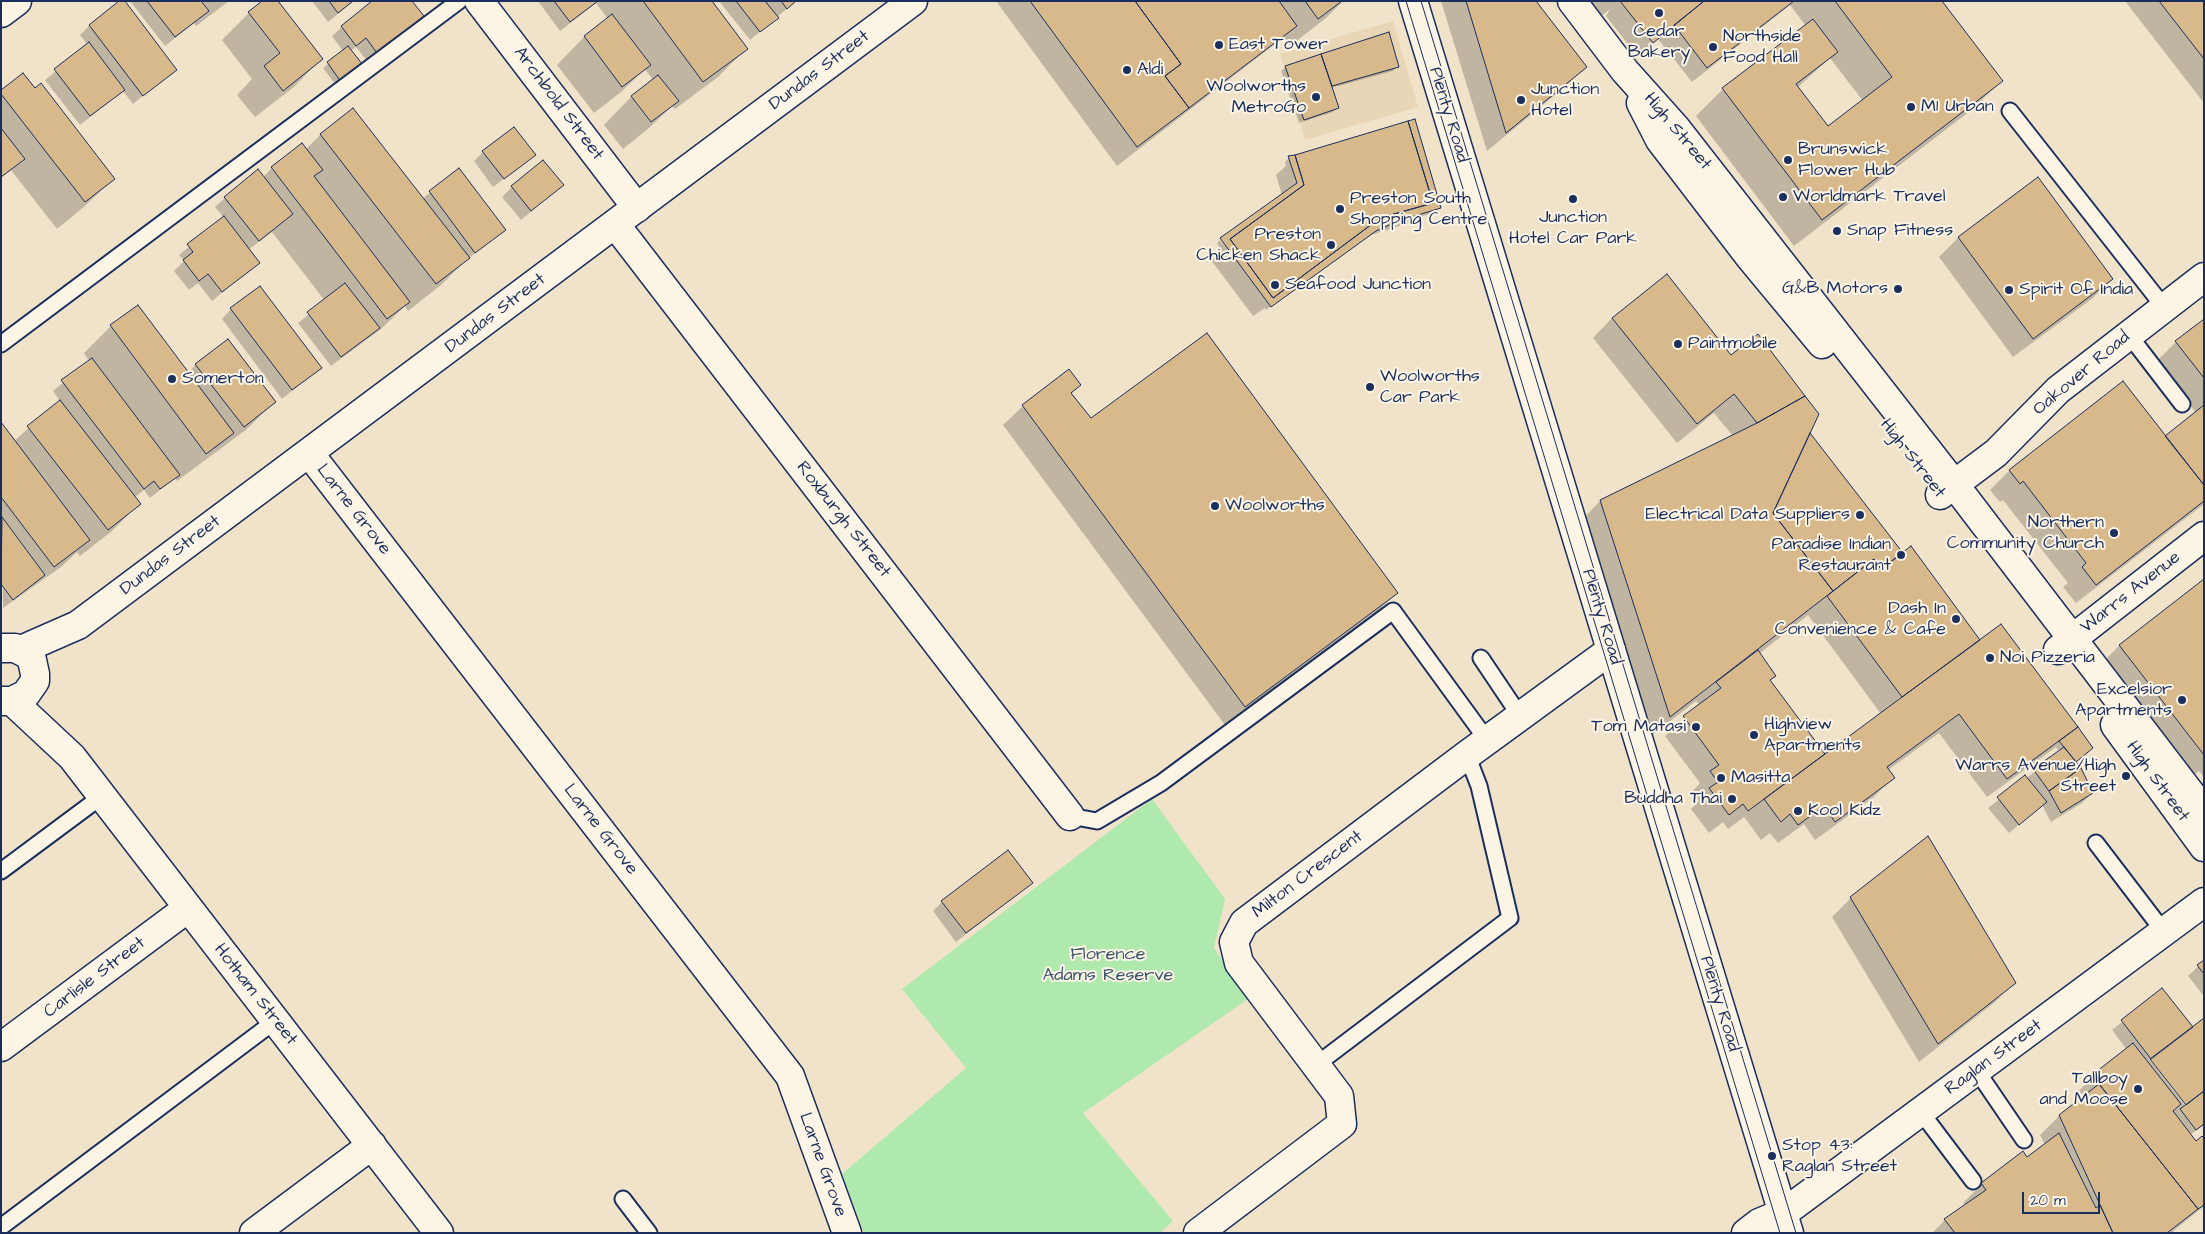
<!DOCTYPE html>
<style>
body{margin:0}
#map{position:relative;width:2205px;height:1234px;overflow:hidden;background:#f1e3ca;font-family:"Architects Daughter",sans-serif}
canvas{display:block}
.frame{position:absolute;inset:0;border:2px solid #1b2f5e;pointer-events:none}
.scale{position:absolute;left:2022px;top:1192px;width:78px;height:22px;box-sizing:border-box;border:2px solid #1b2f5e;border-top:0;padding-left:6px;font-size:15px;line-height:18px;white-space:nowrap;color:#1b2f5e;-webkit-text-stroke:4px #fcf5e5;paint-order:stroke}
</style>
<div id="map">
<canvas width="2205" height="1234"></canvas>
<div class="frame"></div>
<div class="scale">20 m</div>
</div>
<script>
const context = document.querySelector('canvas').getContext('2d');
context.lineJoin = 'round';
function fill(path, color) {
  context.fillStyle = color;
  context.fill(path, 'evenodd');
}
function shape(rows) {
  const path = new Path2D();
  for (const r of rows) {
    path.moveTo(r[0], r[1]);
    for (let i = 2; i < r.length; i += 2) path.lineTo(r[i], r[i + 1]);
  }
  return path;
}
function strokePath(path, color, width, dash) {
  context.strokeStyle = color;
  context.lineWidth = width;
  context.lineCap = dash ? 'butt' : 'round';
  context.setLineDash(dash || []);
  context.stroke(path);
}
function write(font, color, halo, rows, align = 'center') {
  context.font = font + ' "Architects Daughter",sans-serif';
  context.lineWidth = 4;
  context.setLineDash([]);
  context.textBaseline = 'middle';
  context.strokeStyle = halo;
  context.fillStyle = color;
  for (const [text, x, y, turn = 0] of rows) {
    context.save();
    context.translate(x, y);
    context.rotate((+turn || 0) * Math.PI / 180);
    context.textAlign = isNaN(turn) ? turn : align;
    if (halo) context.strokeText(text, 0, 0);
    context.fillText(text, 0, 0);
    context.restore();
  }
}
fill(shape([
 [1393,21,1418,107,1305,140,1280,54]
]), '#e9d6b7');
fill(shape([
 [1152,799,1225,899,1214,948,1248,999,1083,1113,1173,1221,1160,1233,864,1233,842,1174,966,1068,902,989]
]), '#b0e9ae');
fill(shape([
 [130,1,229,1,196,26,194,23,165,46],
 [312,1,354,1,328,22],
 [538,1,711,1,746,49,718,77,675,109,672,106,649,128,623,149,604,125,631,97,653,80,645,69,621,92,594,113,557,65,584,37,608,19,596,3,560,31],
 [719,1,796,1,750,40],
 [996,1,1343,1,1326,18,1290,46,1284,37,1117,166],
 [1441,1,1534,1,1585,67,1566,86,1487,151],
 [1584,1,1941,1,2001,81,1974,108,1794,246,1696,116,1723,89,1806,26,1790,5,1692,82,1658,39,1638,57,1606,16,1610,9,1598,19],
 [1830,58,1863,101,1827,128,1797,88],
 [2125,1,2204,1,2204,103],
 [249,13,321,59,294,87,255,117,237,95,252,79,222,40],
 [422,16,367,61,356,47,350,51,361,65,336,85,323,68,343,51,332,36,342,27],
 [89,26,176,69,133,104,123,91,80,125,45,80,88,45,80,35],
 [1389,34,1398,66,1393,71,1331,88,1338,107,1333,112,1299,123,1281,71,1286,67],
 [1,91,113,179,85,206,57,229,11,170,1,178],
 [353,110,422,199,459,169,504,230,464,262,441,285,408,311,405,306,381,329,331,366,298,323,325,301,272,232,248,250,258,263,212,301,198,283,189,290,174,271,184,261,179,255,224,218,215,207,225,198,263,177,272,168,306,149,320,135],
 [483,152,534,155,493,187,474,161],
 [1289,158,1440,207,1435,212,1417,218,1412,222,1371,235,1266,310,1265,308,1253,316,1211,260,1221,250,1217,243,1220,240,1225,246,1282,195,1276,175,1286,166,1285,162],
 [2037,179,2112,278,2093,298,2013,357,1939,257,1958,238],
 [562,185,521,220,502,197,512,187],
 [231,309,320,368,282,399,222,319],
 [1612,318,1731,357,1806,438,1902,554,1980,642,2001,625,2092,748,2075,762,2092,793,2082,803,2051,822,2042,805,2009,833,1988,808,2060,752,2056,747,1987,797,1939,733,1888,770,1893,777,1874,797,1815,840,1804,824,1778,843,1770,833,1761,840,1744,817,1728,829,1723,822,1709,833,1691,809,1699,801,1692,792,1700,783,1665,736,1700,705,1696,701,1642,743,1573,529,1600,501,1733,436,1714,413,1677,443,1593,338],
 [1808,615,1881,714,1824,755,1769,681,1775,676,1759,654],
 [2204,321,2204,504,2076,603,2063,587,2068,583,2003,500,2000,502,1990,490,2009,471,2123,383,2165,437,2196,413,2157,361,2176,342],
 [111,326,188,373,196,364,274,402,247,429,177,481,175,478,150,498,144,490,135,497,140,503,112,531,80,556,77,552,61,567,3,608,1,424,14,441,60,401,53,391,89,361,84,353],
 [1070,393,1091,420,1396,593,1377,612,1225,725,1003,425,1023,406],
 [2204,580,2204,777,2199,771,2179,787,2092,673,2119,646],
 [1031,883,956,942,933,911,942,902],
 [1851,898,2014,982,1995,1002,1919,1062,1832,917],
 [2204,961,2204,996,2188,976],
 [2162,989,2192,1028,2204,1019,2204,1125,2190,1135,2196,1143,2204,1137,2204,1206,2171,1233,1932,1233,1945,1220,1965,1206,1963,1203,1982,1184,2027,1159,2045,1145,2040,1135,2059,1116,2084,1097,2079,1091,2093,1076,2127,1050,2112,1030],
 [2150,1060,2153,1060,2188,1105,2186,1107]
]), '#0003');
const building = shape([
 [119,1,125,1,177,70,143,96,89,25,119,1],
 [147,1,201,1,209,11,175,37,147,1],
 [262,1,278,1,323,59,283,91,264,66,280,53,248,12,262,1],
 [329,1,353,1,338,13,329,1],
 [372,1,412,1,424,16,377,53,366,38,356,46,341,26,372,1],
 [554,1,598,1,570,22,554,1],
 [643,1,712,1,748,49,703,82,643,1],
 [736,1,765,1,779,18,760,32,736,1],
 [781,1,796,1,787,9,781,1],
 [1030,1,1135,1,1181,64,1165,76,1189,108,1137,147,1030,1],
 [1135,1,1279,1,1297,26,1189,108,1165,76,1181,64,1135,1],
 [1305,1,1342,1,1318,19,1305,1],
 [1466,1,1536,1,1587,67,1506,133,1466,1],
 [1620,1,1704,1,1653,43,1620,1],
 [1704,1,1794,1,1707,68,1674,25,1704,1],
 [1835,1,1942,1,2003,81,1822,220,1722,88,1813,19,1838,52,1796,84,1828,126,1892,77,1835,1],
 [2159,1,2204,1,2204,59,2159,1],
 [612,14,651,65,622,87,584,36,612,14],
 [1389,32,1399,67,1332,86,1321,54,1389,32],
 [89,42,125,90,90,116,54,69,89,42],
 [348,46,363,65,341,82,327,62,348,46],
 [1321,54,1339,108,1304,120,1285,66,1321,54],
 [23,73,35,88,41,83,115,179,85,202,1,94,1,90,23,73],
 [658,75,679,101,651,122,631,96,658,75],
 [353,108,470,258,436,284,320,134,353,108],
 [1415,119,1441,208,1398,221,1376,231,1271,307,1220,238,1297,183,1288,156,1295,155,1304,185,1230,239,1273,298,1372,224,1387,216,1433,203,1408,121,1415,119],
 [1408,121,1433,203,1387,216,1372,224,1273,298,1230,239,1304,185,1295,155,1408,121],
 [514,127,536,155,504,179,482,151,514,127],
 [1,128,25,159,1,177,1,128],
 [302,143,323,170,314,176,410,302,387,319,271,167,302,143],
 [543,160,564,185,531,211,511,186,543,160],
 [459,168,506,230,475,253,429,191,459,168],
 [258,169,293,214,259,241,224,197,258,169],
 [2038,177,2113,279,2033,339,1958,237,2038,177],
 [224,216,260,263,222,292,208,274,199,281,183,260,193,252,187,244,224,216],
 [1667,274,1731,355,1758,334,1805,396,1757,423,1734,394,1697,424,1612,318,1667,274],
 [345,283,380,328,341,357,307,312,345,283],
 [260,286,322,368,292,390,230,308,260,286],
 [138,305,234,433,206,454,110,325,138,305],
 [2204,319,2204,378,2175,341,2204,319],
 [1207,333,1398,593,1245,707,1022,405,1069,369,1081,385,1071,393,1091,418,1207,333],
 [228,339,276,402,244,427,195,364,228,339],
 [92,358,180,475,160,489,154,481,144,489,61,380,92,358],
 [2123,381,2204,485,2204,501,2096,585,2082,567,2086,563,2023,481,2020,484,2009,470,2123,381],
 [1805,396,1819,414,1773,513,1833,591,1670,717,1600,500,1757,423,1805,396],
 [60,400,141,504,108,530,27,426,60,400],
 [2204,405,2204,485,2165,436,2204,405],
 [1,422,90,540,54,567,1,497,1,422],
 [1810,433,1903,553,1881,569,1874,559,1833,591,1773,513,1810,433],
 [2,517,45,575,13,600,1,584,2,517],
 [1911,546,1980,640,1902,697,1827,596,1874,559,1881,569,1911,546],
 [2204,579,2204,755,2119,645,2204,579],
 [2001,624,2078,727,2007,779,1959,714,1887,767,1895,778,1835,822,1824,806,1798,825,1790,814,1781,822,1764,799,2001,624],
 [1758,650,1776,676,1770,680,1825,754,1748,811,1743,804,1729,815,1709,788,1718,782,1710,771,1719,765,1683,716,1721,688,1716,682,1758,650],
 [2078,727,2093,748,2076,762,2059,741,2078,727],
 [2064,747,2081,768,2049,791,2033,769,2064,747],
 [2081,768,2093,793,2061,813,2049,791,2081,768],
 [2025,775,2047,802,2019,825,1997,797,2025,775],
 [1928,836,2016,983,1938,1044,1850,897,1928,836],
 [1008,850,1033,883,966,933,941,901,1008,850],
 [2204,960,2204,974,2197,965,2204,960],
 [2162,988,2193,1027,2151,1059,2121,1020,2162,988],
 [2204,1018,2204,1091,2186,1105,2150,1059,2204,1018],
 [2133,1043,2181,1104,2173,1111,2196,1141,2202,1136,2204,1138,2204,1205,2198,1209,2092,1075,2133,1043],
 [2099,1084,2198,1209,2167,1233,2113,1233,2059,1115,2099,1084],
 [2204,1091,2204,1124,2196,1130,2180,1109,2204,1091],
 [2059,1133,2096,1208,2100,1205,2113,1233,1955,1233,1944,1219,1986,1190,1981,1183,2023,1151,2027,1157,2059,1133]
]);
fill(building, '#d7b98b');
strokePath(building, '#1b2f5e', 1);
const service = shape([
 [2010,111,2164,307],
 [2129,335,2182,404],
 [1,344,459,1],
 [1481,658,1520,716],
 [1070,816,1097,821,1161,783,1393,611,1487,740],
 [2096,843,2164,932],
 [1,871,102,796],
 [1316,1065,1510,918,1479,786,1467,755],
 [1977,1071,2024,1140],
 [1921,1112,1973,1181],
 [623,1199,649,1233],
 [1,1227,275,1021]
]);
const minor = shape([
 [479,1,637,208],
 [1,13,17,1],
 [615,224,1070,816],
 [309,453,790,1076,847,1233],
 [1940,495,1996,453,2058,390,2204,277],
 [2058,650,2204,536],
 [12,701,72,757,439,1233],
 [1,1047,188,908],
 [254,1233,372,1145],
 [1198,1233,1342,1124,1339,1096,1239,963,1234,942,1244,923,1467,755,1611,650]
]);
const tertiary = shape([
 [1,648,15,648,27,654,32,660,35,674,35,681,26,694,12,701,1,701],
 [21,650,78,625,913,1],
 [1746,1233,1759,1223,1783,1213],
 [1771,1233,1783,1213,1789,1209,2204,902]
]);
const secondary = shape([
 [1413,1,1789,1233],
 [1572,1,1625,71,1676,128,1954,484,2204,811],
 [1641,103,1660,140,1749,256,1822,344],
 [2115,725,2204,847]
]);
strokePath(service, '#1b2f5e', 19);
strokePath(minor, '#1b2f5e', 31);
strokePath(tertiary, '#1b2f5e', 31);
strokePath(secondary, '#1b2f5e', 31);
strokePath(service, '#fcf5e5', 15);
strokePath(minor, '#fcf5e5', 28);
strokePath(tertiary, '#fcf5e5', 28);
strokePath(secondary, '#fcf5e5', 28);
strokePath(shape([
 [1406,1,1780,1233],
 [1421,1,1796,1233]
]), '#1b2f5e', 1);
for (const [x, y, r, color] of [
 [1659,13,5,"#1b2f5e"],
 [1219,45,5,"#1b2f5e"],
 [1713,47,5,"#1b2f5e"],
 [1127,70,5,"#1b2f5e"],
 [1316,97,5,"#1b2f5e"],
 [1521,100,5,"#1b2f5e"],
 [1911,107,5,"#1b2f5e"],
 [1788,160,5,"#1b2f5e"],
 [1783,197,5,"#1b2f5e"],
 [1573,199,5,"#1b2f5e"],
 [1340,209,5,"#1b2f5e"],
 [1837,231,5,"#1b2f5e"],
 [1331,245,5,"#1b2f5e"],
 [1275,285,5,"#1b2f5e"],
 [1898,289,5,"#1b2f5e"],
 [2009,290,5,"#1b2f5e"],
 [1678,344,5,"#1b2f5e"],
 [172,379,5,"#1b2f5e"],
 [1370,387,5,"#1b2f5e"],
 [1215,506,5,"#1b2f5e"],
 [1860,515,5,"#1b2f5e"],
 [2114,533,5,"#1b2f5e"],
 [1901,555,5,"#1b2f5e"],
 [1956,619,5,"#1b2f5e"],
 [1990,658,5,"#1b2f5e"],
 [2182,700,5,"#1b2f5e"],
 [1696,727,5,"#1b2f5e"],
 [1754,735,5,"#1b2f5e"],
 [2126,776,5,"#1b2f5e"],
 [1721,778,5,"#1b2f5e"],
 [1732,799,5,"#1b2f5e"],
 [1798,811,5,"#1b2f5e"],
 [2138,1089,5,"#1b2f5e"],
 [1772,1156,5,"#1b2f5e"]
]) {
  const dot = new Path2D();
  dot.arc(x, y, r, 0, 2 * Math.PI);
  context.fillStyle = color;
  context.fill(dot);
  strokePath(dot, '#fcf5e5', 2);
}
write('18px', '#1b2f5e', '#fcf5e5', [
 ["Cedar",1659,32,"center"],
 ["Bakery",1659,53,"center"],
 ["Northside",1723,37],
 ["Food Hall",1723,58],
 ["East Tower",1229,45],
 ["Aldi",1137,70],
 ["Woolworths",1306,87,"right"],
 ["MetroGo",1306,108,"right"],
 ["Junction",1531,90],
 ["Hotel",1531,111],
 ["M1 Urban",1921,107],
 ["Brunswick",1798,150],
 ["Flower Hub",1798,171],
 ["Worldmark Travel",1793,197],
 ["Preston South",1350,199],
 ["Shopping Centre",1350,220],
 ["Junction",1573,218,"center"],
 ["Hotel Car Park",1573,239,"center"],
 ["Snap Fitness",1847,231],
 ["Preston",1321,235,"right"],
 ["Chicken Shack",1321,256,"right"],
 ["Seafood Junction",1285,285],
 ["G&B Motors",1888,289,"right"],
 ["Spirit Of India",2019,290],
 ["Paintmobile",1688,344],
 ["Woolworths",1380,377],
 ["Car Park",1380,398],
 ["Somerton",182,379],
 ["Woolworths",1225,506],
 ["Electrical Data Suppliers",1850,515,"right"],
 ["Northern",2104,523,"right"],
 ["Community Church",2104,544,"right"],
 ["Paradise Indian",1891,545,"right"],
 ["Restaurant",1891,566,"right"],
 ["Dash In",1946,609,"right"],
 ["Convenience & Cafe",1946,630,"right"],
 ["Noi Pizzeria",2000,658],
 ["Excelsior",2172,690,"right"],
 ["Apartments",2172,711,"right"],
 ["Highview",1764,725],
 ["Apartments",1764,746],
 ["Tom Matasi",1686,727,"right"],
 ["Warrs Avenue/High",2116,766,"right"],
 ["Street",2116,787,"right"],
 ["Masitta",1731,778],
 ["Buddha Thai",1722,799,"right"],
 ["Kool Kidz",1808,811],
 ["Tallboy",2128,1079,"right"],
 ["and Moose",2128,1100,"right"],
 ["Stop 43:",1782,1146],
 ["Raglan Street",1782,1167]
], 'left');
write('18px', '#1b2f5e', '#fcf5e5', [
 ["Dundas Street",820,71,-37],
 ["Archbold Street",558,104,53],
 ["Plenty Road",1448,115,73],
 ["High Street",1677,132,50],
 ["Dundas Street",496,314,-37],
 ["Oakover Road",2082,374,-40],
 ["High Street",1912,459,52],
 ["Larne Grove",353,510,52],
 ["Roxburgh Street",843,520,52],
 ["Dundas Street",171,556,-37],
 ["Warrs Avenue",2131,593,-38],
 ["Plenty Road",1601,617,73],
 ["High Street",2157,782,54],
 ["Larne Grove",600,830,52],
 ["Milton Crescent",1308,875,-37],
 ["Carlisle Street",95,978,-37],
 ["Hotham Street",255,995,52],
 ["Plenty Road",1719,1004,73],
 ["Raglan Street",1994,1058,-36],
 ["Larne Grove",822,1165,70]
]);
write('18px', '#39546e', '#fcf5e5', [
 ["Florence",1108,955],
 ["Adams Reserve",1108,976]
]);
</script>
